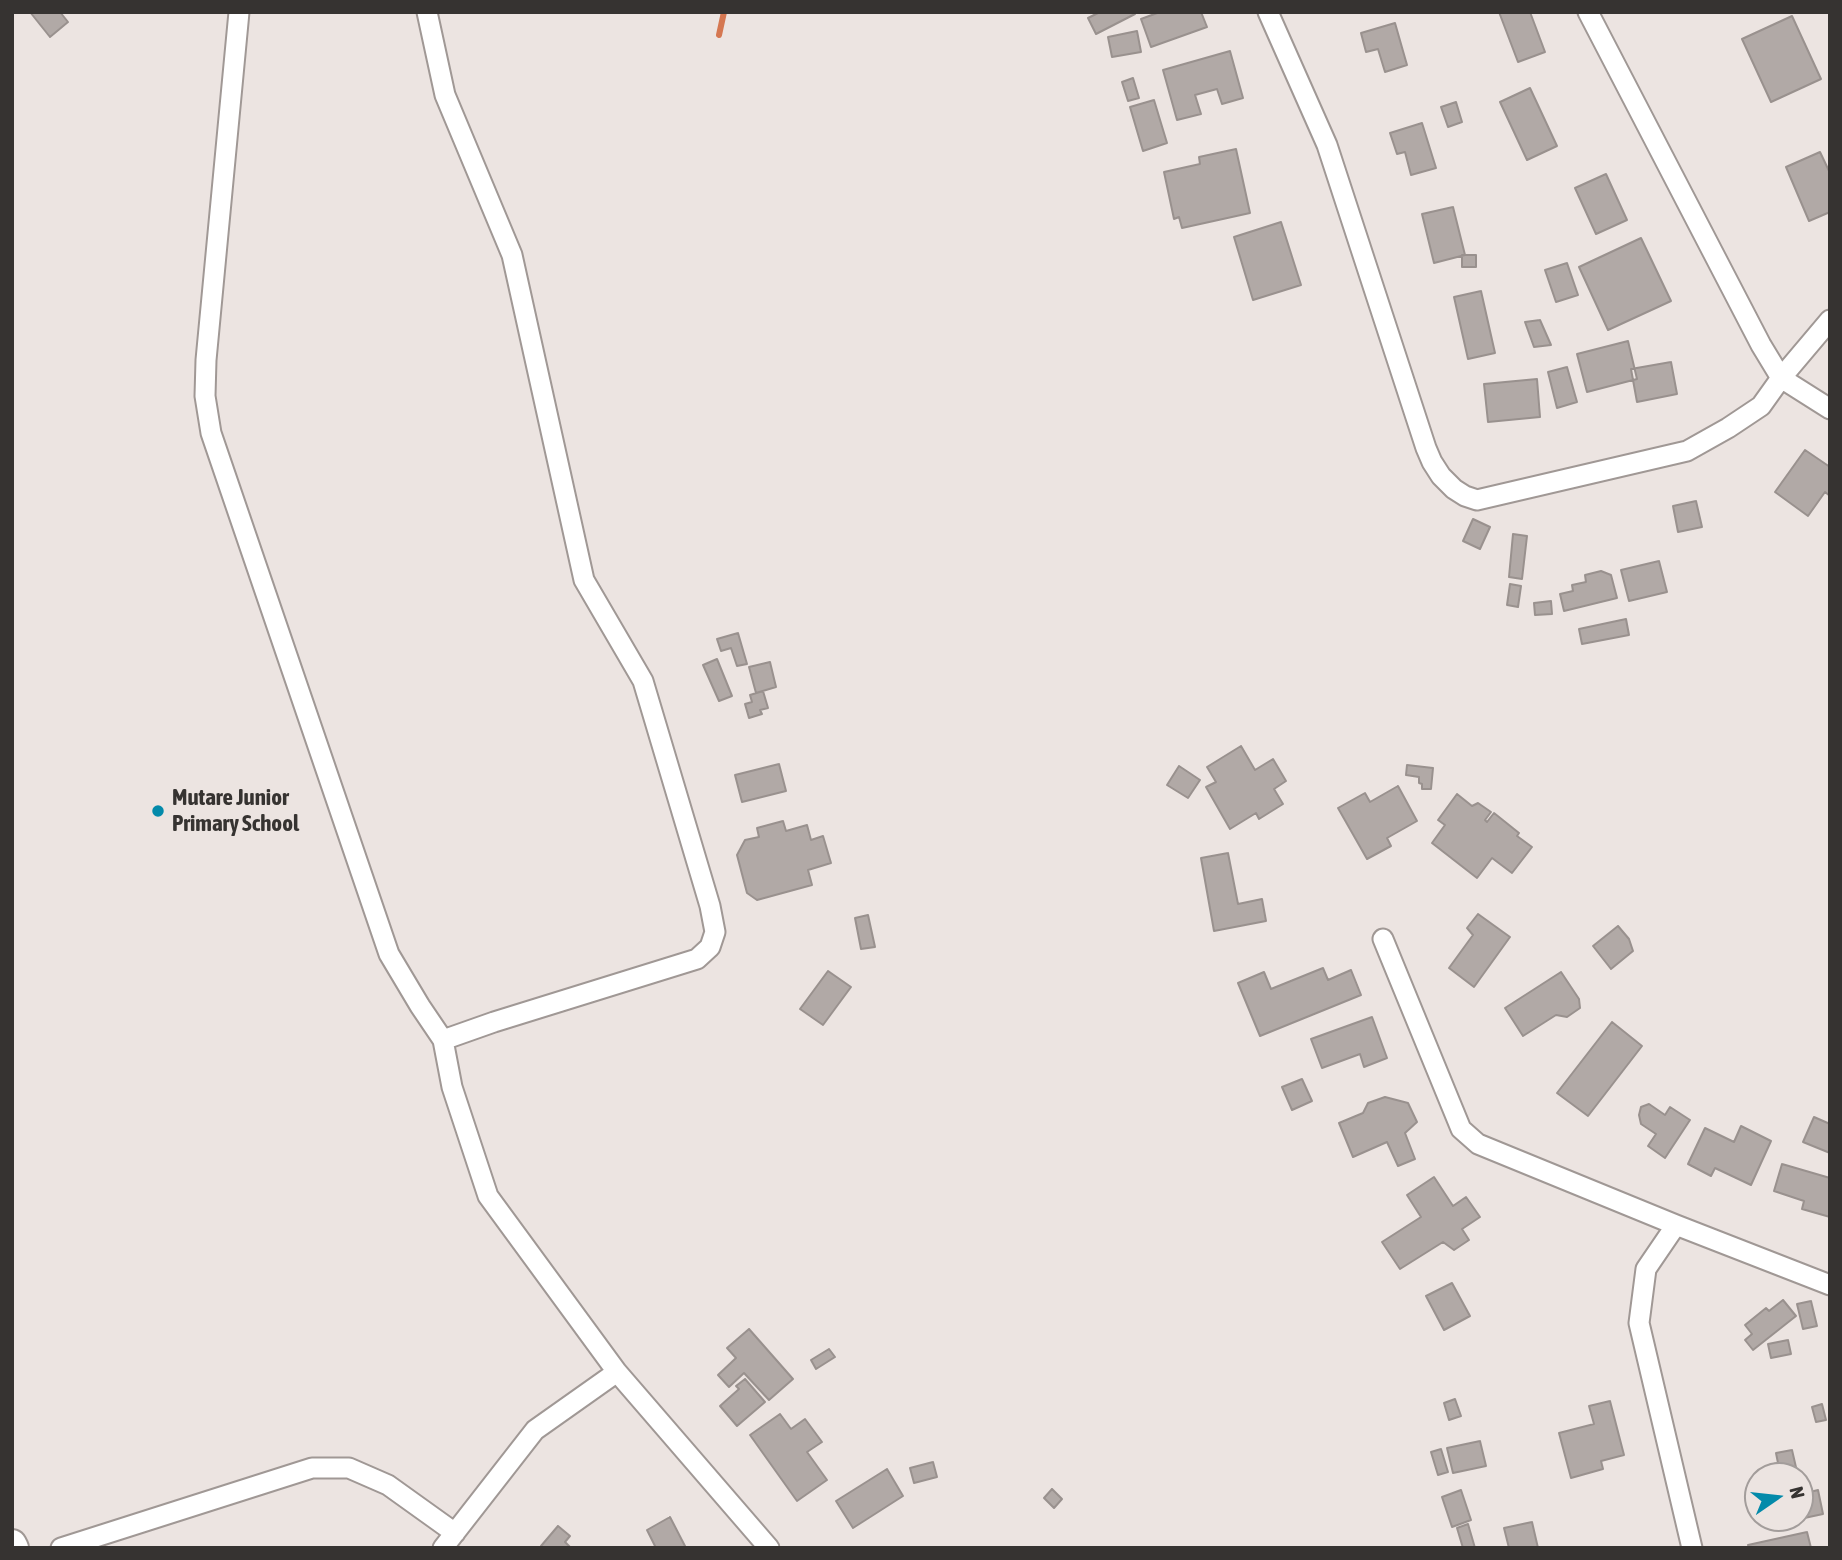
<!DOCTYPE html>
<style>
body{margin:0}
#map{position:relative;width:1842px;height:1560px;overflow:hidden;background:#ece4e1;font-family:"Asap Condensed",sans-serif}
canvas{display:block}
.frame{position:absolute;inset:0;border:14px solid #363331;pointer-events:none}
.north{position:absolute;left:1744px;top:1462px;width:70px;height:70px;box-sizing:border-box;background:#ece4e1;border:2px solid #a39d9b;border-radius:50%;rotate:76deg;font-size:19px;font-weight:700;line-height:28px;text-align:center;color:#363331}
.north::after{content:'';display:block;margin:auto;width:24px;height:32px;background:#038aaa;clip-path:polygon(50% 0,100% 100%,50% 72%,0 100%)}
</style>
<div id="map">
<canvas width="1842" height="1560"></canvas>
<div class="frame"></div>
<div class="north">N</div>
</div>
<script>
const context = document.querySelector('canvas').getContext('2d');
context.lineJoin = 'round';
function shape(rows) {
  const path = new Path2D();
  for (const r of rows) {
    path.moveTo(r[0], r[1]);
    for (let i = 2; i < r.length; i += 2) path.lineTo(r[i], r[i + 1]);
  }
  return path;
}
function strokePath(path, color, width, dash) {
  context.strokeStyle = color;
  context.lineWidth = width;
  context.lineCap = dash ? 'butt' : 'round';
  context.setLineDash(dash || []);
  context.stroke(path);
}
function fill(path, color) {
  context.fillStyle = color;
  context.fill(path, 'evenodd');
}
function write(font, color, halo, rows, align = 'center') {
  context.font = font + ' "Asap Condensed",sans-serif';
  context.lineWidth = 6;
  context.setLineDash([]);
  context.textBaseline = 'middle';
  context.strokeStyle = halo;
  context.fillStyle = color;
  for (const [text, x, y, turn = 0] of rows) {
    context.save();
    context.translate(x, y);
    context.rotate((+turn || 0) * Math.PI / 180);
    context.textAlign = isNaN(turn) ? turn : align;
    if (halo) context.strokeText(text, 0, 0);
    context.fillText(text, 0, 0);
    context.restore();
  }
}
strokePath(shape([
 [719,35,724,12]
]), '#d57751', 6);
const building = shape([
 [30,12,60,12,68,22,50,37,30,12],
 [1100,12,1134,12,1135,14,1096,34,1088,18,1100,12],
 [1160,12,1201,12,1207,27,1151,47,1141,19,1160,12],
 [1499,12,1530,12,1545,52,1518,62,1499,12],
 [1792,16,1821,79,1771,102,1742,39,1792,16],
 [1395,23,1407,65,1385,72,1378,49,1366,52,1361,33,1395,23],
 [1137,31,1141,52,1112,57,1108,37,1137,31],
 [1230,51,1243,98,1222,104,1217,89,1195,95,1201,114,1177,120,1163,70,1230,51],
 [1133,78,1139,98,1128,101,1122,82,1133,78],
 [1530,88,1557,146,1527,160,1500,102,1530,88],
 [1154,100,1167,143,1143,151,1130,107,1154,100],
 [1456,102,1462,122,1448,127,1441,107,1456,102],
 [1422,123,1436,168,1411,175,1405,152,1397,154,1390,133,1422,123],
 [1236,149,1250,213,1182,228,1179,217,1174,219,1164,172,1200,164,1199,157,1236,149],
 [1820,152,1830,173,1830,212,1809,221,1786,167,1820,152],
 [1606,174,1627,220,1596,234,1575,188,1606,174],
 [1453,207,1465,255,1434,263,1422,214,1453,207],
 [1281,222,1301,285,1253,300,1234,237,1281,222],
 [1641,238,1671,301,1608,330,1579,267,1641,238],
 [1462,255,1476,255,1476,267,1462,267,1462,255],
 [1567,263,1578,295,1556,302,1545,270,1567,263],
 [1481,291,1495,353,1468,359,1454,297,1481,291],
 [1540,320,1551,345,1534,347,1525,322,1540,320],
 [1628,341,1637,379,1587,392,1577,354,1628,341],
 [1671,362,1677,394,1637,402,1631,369,1671,362],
 [1567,367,1577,402,1557,408,1548,372,1567,367],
 [1537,379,1540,417,1488,422,1484,384,1537,379],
 [1805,450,1830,467,1830,496,1825,492,1808,516,1775,492,1805,450],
 [1696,501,1702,527,1678,532,1673,506,1696,501],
 [1473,519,1490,527,1480,549,1463,541,1473,519],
 [1513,534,1527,536,1522,579,1509,577,1513,534],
 [1659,561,1667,592,1629,601,1621,570,1659,561],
 [1601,571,1611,575,1617,598,1564,611,1560,594,1573,591,1572,585,1586,582,1585,575,1601,571],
 [1510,584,1521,586,1518,607,1507,605,1510,584],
 [1551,601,1552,614,1535,615,1534,603,1551,601],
 [1626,619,1629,635,1582,644,1579,629,1626,619],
 [738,633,747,664,737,666,731,648,721,651,717,639,738,633],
 [717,659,732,696,719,701,703,665,717,659],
 [770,662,776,687,756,693,749,667,770,662],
 [763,691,768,708,760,710,762,714,749,718,745,704,752,702,750,695,763,691],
 [1241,746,1255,770,1273,759,1286,781,1274,789,1283,804,1259,819,1256,813,1230,829,1206,787,1216,782,1207,767,1241,746],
 [779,764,786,791,742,802,735,775,779,764],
 [1407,765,1433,768,1431,789,1422,789,1422,784,1419,783,1419,777,1406,775,1407,765],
 [1179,766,1200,780,1188,798,1167,785,1179,766],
 [1398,786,1417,821,1387,838,1391,846,1367,859,1338,808,1365,793,1370,802,1398,786],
 [1457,794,1472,806,1478,803,1491,812,1485,820,1487,822,1494,813,1519,833,1517,836,1532,847,1512,873,1492,858,1477,878,1432,843,1445,825,1438,820,1457,794],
 [783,821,786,831,807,825,811,840,823,836,831,863,808,870,812,885,757,900,747,893,737,855,745,840,759,837,757,828,783,821],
 [1228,853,1238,904,1262,899,1266,921,1214,931,1201,858,1228,853],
 [1478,914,1510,937,1474,987,1449,968,1473,935,1467,928,1478,914],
 [868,915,875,947,861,949,855,918,868,915],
 [1618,926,1629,939,1633,951,1611,969,1593,946,1618,926],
 [1323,968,1328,980,1351,970,1361,995,1260,1036,1238,983,1264,972,1271,989,1323,968],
 [828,971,851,987,823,1025,800,1009,828,971],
 [1561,972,1579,999,1580,1008,1567,1017,1556,1015,1523,1036,1505,1008,1561,972],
 [1372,1017,1387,1058,1364,1067,1360,1054,1322,1068,1311,1039,1372,1017],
 [1612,1022,1642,1046,1588,1116,1557,1093,1612,1022],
 [1302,1079,1312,1101,1292,1110,1282,1087,1302,1079],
 [1385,1097,1408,1103,1417,1122,1405,1133,1415,1159,1398,1166,1387,1142,1353,1157,1339,1123,1363,1113,1368,1103,1385,1097],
 [1649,1104,1665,1115,1670,1107,1690,1120,1665,1158,1648,1146,1656,1134,1641,1124,1639,1115,1641,1107,1649,1104],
 [1814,1117,1830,1124,1830,1153,1803,1142,1814,1117],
 [1741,1126,1771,1141,1751,1185,1715,1168,1711,1176,1688,1164,1705,1128,1734,1142,1741,1126],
 [1782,1164,1830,1178,1830,1217,1802,1209,1804,1201,1774,1191,1782,1164],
 [1434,1177,1453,1206,1466,1197,1480,1217,1462,1229,1469,1240,1454,1250,1443,1242,1400,1269,1382,1242,1421,1217,1407,1195,1434,1177],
 [1452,1283,1470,1316,1444,1330,1426,1296,1452,1283],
 [1783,1300,1796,1316,1753,1350,1745,1340,1752,1334,1745,1325,1766,1308,1769,1311,1783,1300],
 [1811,1301,1817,1326,1803,1329,1797,1304,1811,1301],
 [749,1329,793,1379,769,1400,744,1373,729,1387,718,1375,736,1358,727,1348,749,1329],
 [1788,1340,1791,1354,1771,1358,1768,1344,1788,1340],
 [829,1349,835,1357,816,1369,811,1360,829,1349],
 [745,1379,765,1402,737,1426,720,1406,739,1389,736,1386,745,1379],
 [1455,1399,1461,1416,1449,1420,1444,1403,1455,1399],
 [1610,1401,1624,1455,1601,1461,1603,1469,1571,1478,1559,1433,1594,1424,1589,1406,1610,1401],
 [1822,1404,1826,1420,1816,1422,1812,1407,1822,1404],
 [780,1414,791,1429,805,1419,822,1442,807,1452,827,1480,797,1501,750,1435,780,1414],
 [1480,1441,1486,1466,1453,1473,1447,1448,1480,1441],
 [1441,1449,1448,1472,1438,1475,1431,1452,1441,1449],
 [1792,1450,1798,1476,1771,1476,1769,1465,1778,1463,1776,1453,1792,1450],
 [933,1462,937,1477,914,1483,910,1468,933,1462],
 [887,1469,903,1496,853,1528,836,1501,887,1469],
 [1800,1483,1802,1494,1818,1490,1823,1514,1781,1523,1780,1518,1800,1518,1800,1483],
 [1052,1489,1062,1499,1054,1508,1044,1498,1052,1489],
 [1461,1490,1471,1520,1452,1527,1442,1497,1461,1490],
 [1758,1490,1758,1513,1753,1514,1749,1492,1758,1490],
 [670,1517,686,1548,656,1548,647,1530,670,1517],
 [1532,1522,1538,1548,1509,1548,1504,1528,1532,1522],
 [1468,1524,1475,1548,1463,1548,1457,1528,1468,1524],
 [558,1526,570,1536,565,1542,571,1548,543,1548,541,1546,558,1526],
 [1807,1532,1811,1548,1749,1548,1748,1545,1807,1532]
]);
fill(building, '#b1a9a6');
strokePath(building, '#99918e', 2);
const street = shape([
 [239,12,206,360,205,396,211,433,389,954,420,1006,443,1040,452,1087,488,1196,617,1372,769,1548],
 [427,12,445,95,512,255,584,580,643,681,710,906,715,932,710,947,697,959,494,1022,443,1040],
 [1268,12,1327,145,1426,448,1432,462,1441,476,1454,489,1465,496,1477,500,1687,451,1728,428,1761,406,1781,378,1830,320],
 [1588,12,1761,345,1781,378,1830,409],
 [1383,939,1461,1129,1478,1144,1676,1225,1830,1285],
 [1676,1225,1646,1269,1639,1323,1692,1548],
 [61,1548,312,1468,349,1468,388,1485,455,1533],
 [443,1548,535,1430,617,1372]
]);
const secondary = shape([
 [12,1544,14,1548]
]);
strokePath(street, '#a09895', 23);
strokePath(secondary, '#a09895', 32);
strokePath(street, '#fff', 19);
strokePath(secondary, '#fff', 28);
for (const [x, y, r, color] of [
 [158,811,7,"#038aaa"]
]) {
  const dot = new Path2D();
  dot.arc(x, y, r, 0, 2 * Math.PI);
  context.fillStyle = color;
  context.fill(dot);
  strokePath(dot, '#ece4e1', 2.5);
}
write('bold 23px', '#363331', '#ece4e1', [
 ["Mutare Junior",172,798],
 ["Primary School",172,824]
], 'left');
</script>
